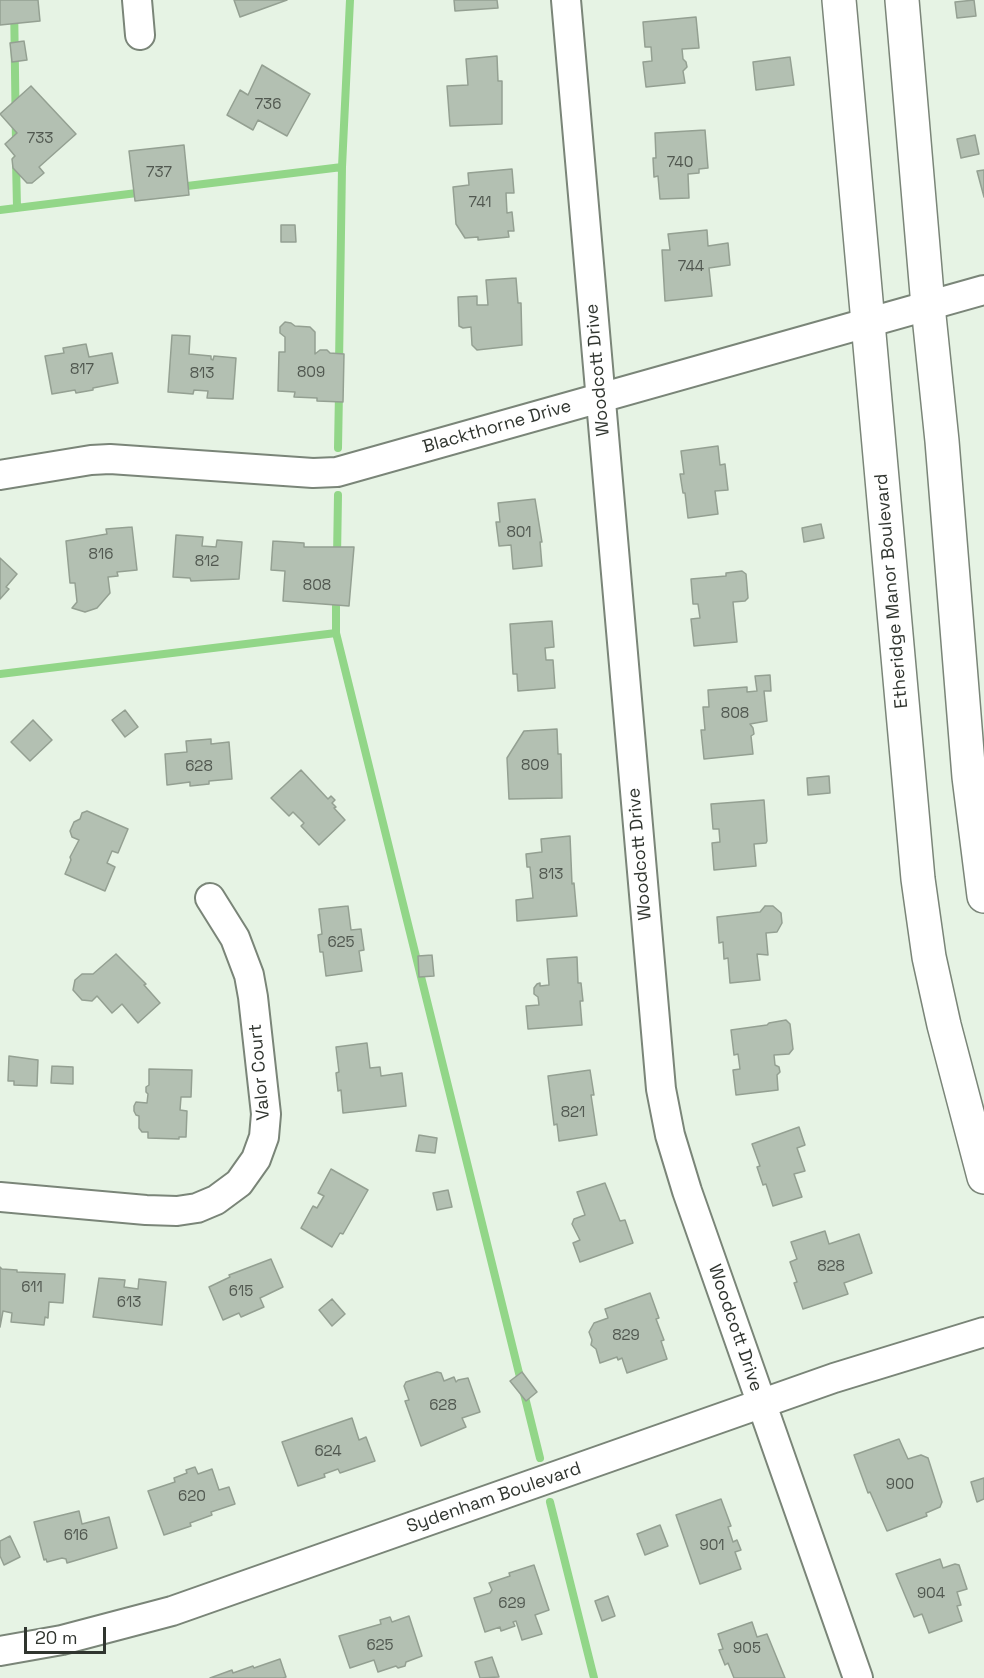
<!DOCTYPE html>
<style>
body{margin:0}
#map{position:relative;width:984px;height:1678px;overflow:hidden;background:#e6f3e4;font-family:"Space Grotesk",sans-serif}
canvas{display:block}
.scale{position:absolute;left:24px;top:1627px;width:82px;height:27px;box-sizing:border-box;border:3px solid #30352f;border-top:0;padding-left:8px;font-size:18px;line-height:21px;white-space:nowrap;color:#30352f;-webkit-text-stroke:4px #fff;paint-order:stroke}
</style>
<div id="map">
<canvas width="984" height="1678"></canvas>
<div class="scale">20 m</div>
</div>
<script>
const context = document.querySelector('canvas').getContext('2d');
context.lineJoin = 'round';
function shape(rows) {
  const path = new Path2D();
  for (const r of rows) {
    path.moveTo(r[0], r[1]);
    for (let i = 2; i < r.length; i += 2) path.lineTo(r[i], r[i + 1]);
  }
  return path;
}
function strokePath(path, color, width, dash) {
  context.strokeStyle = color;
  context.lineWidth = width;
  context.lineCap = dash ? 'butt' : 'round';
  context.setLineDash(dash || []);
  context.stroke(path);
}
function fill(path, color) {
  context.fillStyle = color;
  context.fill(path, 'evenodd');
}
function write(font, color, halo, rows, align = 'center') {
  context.font = font + ' "Space Grotesk",sans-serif';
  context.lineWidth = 4.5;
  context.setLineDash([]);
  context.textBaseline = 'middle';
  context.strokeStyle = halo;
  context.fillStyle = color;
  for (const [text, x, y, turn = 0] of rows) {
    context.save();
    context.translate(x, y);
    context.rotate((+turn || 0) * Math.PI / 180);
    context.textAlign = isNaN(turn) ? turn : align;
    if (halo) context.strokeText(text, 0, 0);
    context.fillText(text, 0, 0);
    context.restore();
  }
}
strokePath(shape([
 [14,0,16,144],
 [16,160,17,208],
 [179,187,342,167],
 [0,210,145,192],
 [339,364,342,167,350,0],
 [338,448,339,392],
 [337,558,338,495],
 [336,595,336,633,540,1458],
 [0,674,336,633],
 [550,1502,594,1678]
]), '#92d688', 8);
const building = shape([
 [0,0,38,0,40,21,0,25,0,0],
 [234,0,287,0,240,17,234,0],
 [454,0,497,0,498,8,455,11,454,0],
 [974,0,976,16,957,18,955,2,974,0],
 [696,17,699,48,682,49,683,59,686,62,687,67,683,71,685,83,646,87,643,62,652,61,651,47,645,47,643,22,696,17],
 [24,41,27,60,12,62,10,43,24,41],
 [497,56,498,81,502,81,502,124,450,126,447,86,468,85,466,59,497,56],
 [790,57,794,85,756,90,753,62,790,57],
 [262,65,310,94,287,136,258,120,253,130,227,115,240,90,248,95,262,65],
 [31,86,76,134,39,167,44,173,32,183,27,183,13,168,12,159,15,156,5,144,17,133,0,114,31,86],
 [705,130,708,168,699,169,699,173,688,174,689,198,660,199,658,176,654,177,653,158,656,158,655,133,705,130],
 [975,135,979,154,961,158,957,139,975,135],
 [184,145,189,195,135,201,129,151,184,145],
 [512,169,514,193,506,193,507,213,512,212,514,231,508,231,509,237,478,240,478,237,465,238,456,224,453,187,469,185,468,173,512,169],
 [984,170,984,197,977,171,984,170],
 [281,225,295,225,296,242,281,242,281,225],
 [707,230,708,246,728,243,730,265,709,268,712,296,665,301,662,250,670,250,668,234,707,230],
 [516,278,518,303,521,303,522,345,477,350,472,345,471,327,463,328,459,326,458,297,477,296,477,305,488,305,486,280,516,278],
 [285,322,291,323,295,326,310,327,315,332,315,354,320,350,327,350,330,353,344,354,343,402,317,401,317,398,294,397,295,392,278,391,279,352,285,352,285,337,280,333,280,327,285,322],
 [172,335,190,336,189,354,211,356,211,359,213,360,214,356,236,358,233,399,207,398,208,391,194,390,193,394,168,392,172,335],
 [86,344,89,357,112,353,118,383,93,388,93,390,76,393,75,390,52,394,45,356,64,353,63,348,86,344],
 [718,446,720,465,725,464,728,490,715,491,718,514,688,518,685,493,683,493,680,474,684,474,681,451,718,446],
 [535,499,542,542,540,542,542,566,513,569,511,545,499,546,496,522,500,522,498,503,535,499],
 [821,524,824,538,804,542,802,528,821,524],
 [132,527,137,570,117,572,118,576,108,577,110,593,97,608,85,612,72,608,77,602,75,583,70,583,66,541,107,534,106,529,132,527],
 [176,535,203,537,202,546,216,547,217,540,242,542,239,579,191,581,190,578,173,577,176,535],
 [273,541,304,543,304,547,354,547,349,606,283,601,285,571,271,570,273,541],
 [0,558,17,574,6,587,9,589,0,599,0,558],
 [742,571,746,574,748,598,745,601,733,602,737,642,694,646,691,619,700,618,698,604,693,604,691,579,726,576,726,573,742,571],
 [552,621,554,647,545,648,546,660,553,660,555,688,518,691,517,674,513,674,510,624,552,621],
 [770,675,771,691,764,691,767,721,750,724,753,728,754,734,751,736,753,754,704,759,701,730,705,730,703,707,709,707,708,690,747,687,747,692,757,691,755,676,770,675],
 [125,710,138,727,125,737,112,720,125,710],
 [33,720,52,740,30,761,11,742,33,720],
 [557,729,558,754,561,754,562,798,509,799,507,758,524,731,557,729],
 [211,739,211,744,229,742,232,779,209,781,209,784,190,786,190,782,167,785,165,754,187,752,186,741,211,739],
 [301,770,328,799,331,796,335,800,332,803,336,807,334,808,345,820,319,845,301,826,304,823,293,812,289,816,271,798,301,770],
 [829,776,830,793,808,795,807,778,829,776],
 [764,800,767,841,766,843,754,844,756,866,714,870,712,843,720,842,719,829,713,829,711,804,764,800],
 [87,811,128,829,118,853,112,851,107,863,115,867,105,891,65,874,71,860,70,857,79,840,72,837,70,831,74,822,80,819,82,813,87,811],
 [570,836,572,884,574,883,577,916,517,921,516,900,533,898,530,867,527,867,526,854,542,852,541,839,570,836],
 [348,906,351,930,361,929,364,950,359,951,362,971,326,976,323,952,320,952,318,935,322,934,319,909,348,906],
 [765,906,773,906,781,913,782,923,777,932,766,933,768,955,757,954,760,980,730,983,728,958,724,959,723,942,719,943,717,917,760,912,765,906],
 [116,954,146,984,144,985,160,1003,138,1023,122,1004,112,1013,97,996,92,1001,82,1000,73,990,75,980,82,974,93,974,116,954],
 [432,955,434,976,419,977,418,956,432,955],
 [577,957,578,983,581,983,583,1001,580,1001,582,1025,528,1029,526,1006,539,1005,538,997,534,994,534,988,537,984,540,983,540,986,549,985,547,959,577,957],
 [786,1020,790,1024,793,1049,789,1054,774,1055,775,1065,779,1067,780,1072,777,1075,778,1090,736,1095,733,1070,740,1069,738,1054,734,1055,731,1030,767,1025,769,1023,786,1020],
 [367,1043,370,1068,380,1067,381,1076,402,1073,406,1106,343,1113,341,1090,338,1091,336,1073,339,1072,336,1047,367,1043],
 [9,1056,38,1060,37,1086,14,1085,14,1081,8,1081,9,1056],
 [52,1066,73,1067,73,1084,51,1083,52,1066],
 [149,1069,192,1070,191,1097,181,1097,180,1110,187,1111,186,1137,179,1137,179,1139,148,1138,148,1132,142,1132,139,1128,139,1116,136,1115,134,1111,134,1106,136,1102,147,1103,148,1094,146,1092,146,1087,149,1085,149,1069],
 [590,1070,594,1095,591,1095,597,1135,559,1141,557,1124,554,1125,548,1076,590,1070],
 [799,1127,805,1145,797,1148,805,1171,794,1174,802,1197,773,1206,766,1184,763,1185,757,1167,760,1166,752,1144,799,1127],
 [419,1135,437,1138,435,1153,416,1151,419,1135],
 [331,1169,368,1190,343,1234,340,1233,332,1247,301,1228,313,1206,317,1208,324,1196,318,1193,331,1169],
 [605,1183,620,1221,625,1220,633,1243,580,1262,573,1243,580,1240,572,1224,574,1219,585,1215,577,1192,605,1183],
 [448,1190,452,1207,437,1210,433,1193,448,1190],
 [825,1231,829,1244,859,1234,872,1273,844,1283,848,1294,803,1309,794,1283,797,1282,790,1262,797,1259,791,1242,825,1231],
 [271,1259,283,1287,260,1298,264,1307,241,1317,239,1313,223,1320,209,1287,230,1277,229,1275,271,1259],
 [0,1267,2,1269,17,1270,17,1272,65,1274,63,1303,49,1302,48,1318,45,1317,44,1325,11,1322,12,1313,3,1311,0,1327,0,1267],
 [99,1278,125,1280,124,1287,138,1289,139,1279,166,1282,162,1325,93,1317,99,1278],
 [650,1293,659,1318,656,1319,664,1340,661,1341,667,1359,627,1373,622,1358,618,1360,617,1357,600,1363,596,1349,591,1345,592,1340,589,1332,594,1323,608,1318,605,1309,650,1293],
 [332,1299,345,1314,332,1326,319,1310,332,1299],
 [437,1372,441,1373,444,1381,454,1377,456,1382,458,1380,468,1378,480,1412,462,1418,466,1427,421,1446,405,1401,409,1400,404,1386,406,1382,437,1372],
 [522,1372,537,1392,526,1401,510,1381,522,1372],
 [352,1418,359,1440,366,1437,375,1461,340,1473,338,1469,324,1474,325,1477,298,1486,282,1442,352,1418],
 [899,1439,908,1459,921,1455,928,1458,942,1502,940,1507,926,1513,927,1516,887,1531,870,1492,868,1493,854,1455,899,1439],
 [195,1467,198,1474,212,1469,219,1490,229,1487,235,1504,211,1512,212,1515,190,1523,191,1526,164,1535,148,1491,175,1482,174,1478,187,1473,186,1470,195,1467],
 [984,1478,984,1499,977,1502,971,1482,984,1478],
 [721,1499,731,1526,728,1527,733,1542,737,1540,741,1550,735,1552,741,1569,700,1584,676,1515,721,1499],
 [79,1511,82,1524,109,1517,117,1548,67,1563,66,1559,62,1558,47,1562,46,1559,44,1560,34,1522,79,1511],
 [660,1525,668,1546,645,1555,637,1534,660,1525],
 [10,1536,20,1557,4,1565,0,1556,0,1541,10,1536],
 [940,1559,943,1568,955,1564,959,1565,967,1589,957,1592,961,1605,957,1606,962,1621,929,1633,922,1614,914,1617,896,1574,940,1559],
 [534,1565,549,1610,535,1615,542,1634,522,1640,516,1621,513,1622,515,1626,501,1631,500,1627,485,1632,474,1598,490,1593,492,1590,489,1583,510,1576,509,1573,534,1565],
 [608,1596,615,1616,602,1621,595,1601,608,1596],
 [409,1616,422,1656,406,1662,405,1666,398,1668,396,1666,378,1672,374,1660,350,1668,339,1636,381,1624,380,1620,390,1617,392,1622,409,1616],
 [752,1622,757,1637,767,1634,785,1678,734,1678,728,1663,725,1665,719,1650,723,1649,718,1634,752,1622],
 [492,1657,499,1677,480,1678,475,1662,492,1657],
 [280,1659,286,1677,283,1678,210,1678,232,1670,233,1673,253,1666,254,1668,280,1659]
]);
fill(building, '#b3c0b2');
strokePath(building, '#94a092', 1.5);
const street = shape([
 [137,0,140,35],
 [566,0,661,1089,670,1135,687,1191,858,1678],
 [0,475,91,460,110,459,313,473,337,472,984,290],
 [0,1197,146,1210,177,1211,197,1208,216,1200,239,1183,256,1159,264,1137,266,1114,253,997,249,975,235,938,210,898],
 [0,1651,62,1640,172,1611,834,1378,984,1332]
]);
const secondary = shape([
 [839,0,918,879,929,957,944,1025,984,1177],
 [902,0,928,306,942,441,969,777,984,896]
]);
strokePath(street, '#7a8578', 32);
strokePath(secondary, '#7a8578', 36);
strokePath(street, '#fff', 28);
strokePath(secondary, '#fff', 33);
write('15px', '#515850', null, [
 ["736",268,105],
 ["733",40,139],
 ["740",680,163],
 ["737",159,173],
 ["741",480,203],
 ["744",691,267],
 ["817",82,370],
 ["809",311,373],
 ["813",202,374],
 ["801",519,533],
 ["816",101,555],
 ["812",207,562],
 ["808",317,586],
 ["808",735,714],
 ["809",535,766],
 ["628",199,767],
 ["813",551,875],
 ["625",341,943],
 ["821",573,1113],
 ["828",831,1267],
 ["611",32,1288],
 ["615",241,1292],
 ["613",129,1303],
 ["829",626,1336],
 ["628",443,1406],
 ["624",328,1452],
 ["900",900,1485],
 ["620",192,1497],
 ["616",76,1536],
 ["901",712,1546],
 ["904",931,1594],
 ["629",512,1604],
 ["625",380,1646],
 ["905",747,1649]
]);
write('18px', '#30352f', '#fff', [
 ["Woodcott Drive",598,370,-95],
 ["Blackthorne Drive",497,427,-16],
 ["Etheridge Manor Boulevard",892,591,-95],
 ["Woodcott Drive",640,854,-95],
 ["Valor Court",260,1072,-95],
 ["Woodcott Drive",735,1328,71],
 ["Sydenham Boulevard",494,1498,-19]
]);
</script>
